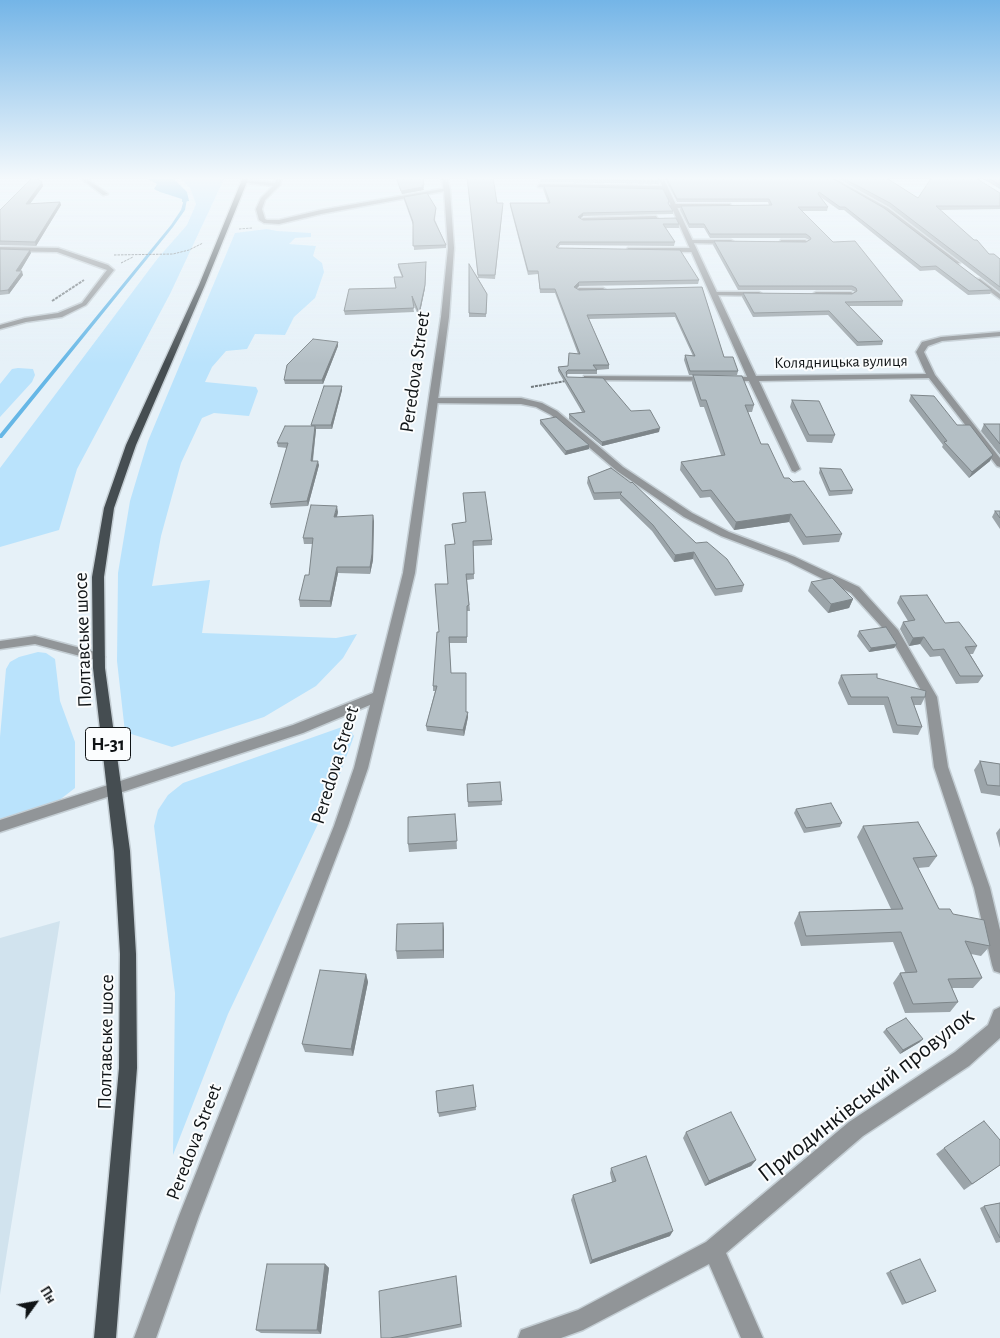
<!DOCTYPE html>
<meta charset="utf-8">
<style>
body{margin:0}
#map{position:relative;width:1000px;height:1338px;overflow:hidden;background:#e6f1f8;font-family:"Alegreya Sans",sans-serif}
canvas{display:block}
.north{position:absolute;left:10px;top:1278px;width:50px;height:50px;-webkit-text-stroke:4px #fbfdfe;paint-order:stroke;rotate:58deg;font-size:14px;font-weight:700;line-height:20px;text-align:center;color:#101416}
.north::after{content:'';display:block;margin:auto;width:18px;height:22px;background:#101416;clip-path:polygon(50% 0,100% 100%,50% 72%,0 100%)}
</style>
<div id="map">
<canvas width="1000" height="1338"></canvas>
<div class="north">Пн</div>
</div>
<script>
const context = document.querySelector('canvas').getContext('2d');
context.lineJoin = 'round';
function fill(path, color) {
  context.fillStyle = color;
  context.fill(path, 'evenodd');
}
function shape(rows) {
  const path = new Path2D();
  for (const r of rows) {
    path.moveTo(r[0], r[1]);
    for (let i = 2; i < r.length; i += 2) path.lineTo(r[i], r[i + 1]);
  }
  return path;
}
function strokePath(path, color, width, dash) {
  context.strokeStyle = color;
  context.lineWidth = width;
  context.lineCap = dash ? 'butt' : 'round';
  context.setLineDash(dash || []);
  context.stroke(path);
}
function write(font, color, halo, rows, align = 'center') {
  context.font = font + ' "Alegreya Sans",sans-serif';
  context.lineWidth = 4;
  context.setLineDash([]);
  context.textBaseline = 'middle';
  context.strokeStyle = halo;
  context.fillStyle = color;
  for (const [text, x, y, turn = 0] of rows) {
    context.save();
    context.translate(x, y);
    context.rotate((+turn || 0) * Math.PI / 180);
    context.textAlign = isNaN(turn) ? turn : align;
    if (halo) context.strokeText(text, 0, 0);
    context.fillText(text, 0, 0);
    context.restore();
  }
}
fill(shape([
 [60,921,0,1295,0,938]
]), '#d1e3ee');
fill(shape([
 [179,177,225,177,170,294,77,469,59,530,0,547,0,468,158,258,187,225,196,204,190,188],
 [267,229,277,231,311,233,311,237,295,238,289,244,316,246,313,256,322,263,324,272,315,298,294,317,285,335,255,334,247,349,226,351,212,367,205,382,256,387,258,391,249,416,214,413,202,418,181,463,161,536,152,586,210,580,202,633,336,638,357,634,343,658,316,686,264,717,172,747,125,732,117,661,118,573,130,501,148,441,235,233],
 [18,368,33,369,35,375,32,382,0,417,0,384,12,369],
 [38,652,46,653,55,659,60,701,75,742,75,788,53,805,0,822,0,737,6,669,10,662,19,657],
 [342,727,350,730,354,736,334,790,228,1014,173,1155,175,993,154,826,158,810,168,795,183,783]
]), '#bae3fc');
fill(shape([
 [144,177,172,177,187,192,189,201,182,202,182,199,160,192,154,189,157,184]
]), '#66b7e6');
fill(shape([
 [182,195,184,195,187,199,185,210,173,227,2,438,0,438,0,434,171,225,181,210,184,199,182,195]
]), '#66b7e6');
const service = shape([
 [79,177,84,177,108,194,103,195,79,177],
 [277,177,282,177,280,185,265,200,262,209,265,219,267,220,279,220,321,210,447,188,450,190,321,214,279,224,264,223,259,220,256,209,261,198,273,186,241,182,244,180,275,183,277,177],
 [540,184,664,186,667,188,664,190,538,187,540,184],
 [730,204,732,207,672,208,669,206,672,204,730,204],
 [656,216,658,219,583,222,580,220,583,218,656,216],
 [691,240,731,240,734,242,731,244,689,243,691,240],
 [781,240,805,240,808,242,805,244,779,243,781,240],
 [628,248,693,248,696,250,693,252,626,251,628,248],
 [579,288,603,288,606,290,603,292,577,291,576,290,579,288],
 [714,292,759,292,762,294,759,296,712,295,712,293,714,292],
 [816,292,851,292,854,294,851,296,814,295,814,293,816,292],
 [584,376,752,377,756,379,752,381,587,380,584,380,584,376],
 [35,636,103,654,105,657,99,661,35,644,0,649,0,641,35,636]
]);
const minor = shape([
 [658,177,663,177,756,376,926,374,916,352,922,342,941,337,1000,332,1000,336,942,341,928,346,924,352,935,375,1000,458,1000,467,997,466,929,378,759,381,800,469,795,472,792,471,748,379,658,177],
 [0,247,58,248,108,265,114,270,86,305,62,317,26,322,0,329,0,325,25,318,58,313,82,303,107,270,57,252,0,251,0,247],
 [434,398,521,398,542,403,557,411,623,467,692,513,729,532,795,557,859,587,898,630,937,697,948,767,990,888,1000,930,1000,973,994,971,992,965,974,888,934,767,925,697,889,635,851,593,787,561,721,536,684,517,617,471,551,415,536,407,521,404,431,403,431,399,434,398],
 [1000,1007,1000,1038,969,1066,863,1136,726,1253,763,1338,741,1338,709,1264,583,1330,561,1338,518,1338,521,1330,578,1310,706,1242,849,1122,955,1052,988,1025,994,1010,1000,1007]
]);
const tertiary = shape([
 [441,177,447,177,450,190,454,248,449,317,415,573,368,768,348,826,199,1216,156,1338,134,1338,179,1216,334,826,354,768,370,705,303,733,0,832,0,820,293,725,373,693,403,573,441,317,448,248,444,190,441,177],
 [826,177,832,177,888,208,960,263,955,264,884,210,826,177],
 [976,279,980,279,1000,294,1000,299,976,281,976,279]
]);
const primary = shape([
 [243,177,249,177,205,285,136,445,114,508,104,577,105,668,130,851,136,954,137,1068,116,1338,94,1338,119,1068,120,954,114,851,93,668,92,577,104,508,126,445,199,285,243,177]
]);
strokePath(service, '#c4ced4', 3);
strokePath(minor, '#c4ced4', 3);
strokePath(tertiary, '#c4ced4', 3);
strokePath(primary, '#c4ced4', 3);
strokePath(shape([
 [239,229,252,228],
 [114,255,173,254,189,250,203,243],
 [121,263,133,257]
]), '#737b7f', 1, [2.5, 1]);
strokePath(shape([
 [52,301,84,280],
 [531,387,566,381]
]), '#737b7f', 2, [3, 1]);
fill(service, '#919598');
fill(minor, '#919598');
fill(tertiary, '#919598');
fill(primary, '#454d51');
fill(shape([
 [395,177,423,177,424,188,423,188,424,190,402,194],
 [467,177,497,203,503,206,495,279,478,278,487,294,486,317,469,317,469,264,478,278],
 [539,177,658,177,659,181,659,184,541,182],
 [664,177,830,177,992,290,990,294,968,295,935,270,920,271,844,210,839,210,819,196,828,207,827,211,801,211,833,242,903,301,902,306,849,306,883,341,882,345,857,346,828,315,753,317,742,297,743,293,852,294,855,292,851,290,738,290,713,245,714,241,806,242,809,240,805,238,710,238,704,228,689,228,680,210,681,206,769,205,768,202,677,202],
 [835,177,885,177,918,198,1000,193,1000,209,940,210,989,254,1000,259,1000,292,889,207],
 [980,177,1000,177,1000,189],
 [42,182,43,186,30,204,60,202,61,205,36,246,0,245,0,210],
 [544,186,669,201,668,204,673,211,673,214,583,216,580,218,583,220,679,224,679,228,666,228,675,242,674,246,560,245,558,248,699,280,698,284,579,286,577,288,579,290,702,287,724,357,738,371,737,375,689,375,684,360,685,355,693,356,675,317,589,319,609,365,609,369,597,370,597,374,568,374,567,375,567,377,631,411,659,432,602,446,569,419,569,414,582,412,558,371,558,367,568,366,578,354,555,293,540,293,538,274,528,275,510,206,510,203,548,203,543,189],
 [404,197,436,208,435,220,446,245,446,248,414,250,413,225,404,200],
 [0,249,31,253,20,271,23,275,9,294,0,295],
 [398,264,426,265,425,288,419,317,412,301,414,312,345,315,344,311,396,288,394,281,402,277,398,267],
 [338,342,338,346,323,384,285,384,284,380],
 [693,375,754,405,752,412,748,412,761,444,784,478,793,482,842,534,839,542,803,545,789,522,734,530,710,497,700,498,680,470,681,462,721,455,704,407,700,407,692,383],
 [342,386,342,390,332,429,316,429,313,461,319,465,308,506,271,508,270,504,287,448,278,447,277,443,311,426,311,425],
 [911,395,957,425,990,461,969,478,942,447,943,445,909,401],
 [792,400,835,435,832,443,807,442,790,407],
 [540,420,589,445,589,449,565,455,540,424],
 [984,424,1000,424,1000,455,981,431],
 [611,468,744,585,742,592,715,596,693,559,674,562,652,531,620,500,620,499,594,500,587,483,588,477],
 [820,468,853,490,852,494,829,496,819,473],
 [463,493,492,540,492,545,473,546,474,579,467,580,470,611,467,611,467,643,449,643,451,673,468,717,464,736,427,731,426,726,435,691,433,691,433,686,439,632,455,544,452,524,466,523],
 [995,511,1000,511,1000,529,992,517],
 [338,512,337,517,374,521,373,560,370,574,338,573,331,607,300,607,299,600,309,575,313,544,304,544,303,538],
 [811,582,853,599,849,608,828,613,808,591],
 [900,596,945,623,977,646,973,654,970,654,983,676,978,683,956,684,940,656,930,657,920,644,909,646,900,629,903,622,908,621,897,603],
 [859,631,897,644,894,648,869,652,857,636],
 [841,675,877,678,925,697,921,705,914,705,922,727,918,735,893,733,884,705,848,705,838,683],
 [980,761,1000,764,1000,796,981,793,974,770],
 [500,782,502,805,468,807,467,784],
 [796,809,842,823,840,827,804,833,794,813],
 [455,814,457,849,409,852,408,844],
 [863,826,937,856,929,867,918,868,939,909,953,914,990,946,981,956,971,954,982,978,973,988,952,988,958,1002,950,1012,905,1013,893,983,900,973,905,972,893,942,801,946,794,923,799,912,891,909,857,837],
 [1000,828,1000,848,996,833],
 [443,923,444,931,444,958,397,959,396,951],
 [366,974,368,982,353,1056,305,1052,302,1044],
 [886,1029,920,1042,900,1054,883,1032],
 [473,1085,476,1110,439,1117,436,1091],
 [686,1132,756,1160,751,1166,705,1186,683,1138],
 [944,1148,1000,1165,964,1190,936,1154],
 [611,1168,670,1236,590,1264,571,1200,573,1195,612,1182,610,1173],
 [1000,1203,1000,1242,996,1243,980,1208,984,1206],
 [325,1264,329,1268,321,1334,261,1333,256,1330],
 [890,1271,936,1291,902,1305,886,1273],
 [456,1276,462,1327,407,1338,381,1338]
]), '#9ba4a9');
fill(shape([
 [42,182,43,186,27,208,26,204],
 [423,187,424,190,402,194,401,191],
 [60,202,61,205,36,246,35,242],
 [583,213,583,216,578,221,578,217],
 [30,250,31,253,18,275,16,271],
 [426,262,425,288,419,317,419,313],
 [22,271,23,275,9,294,8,290],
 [579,282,579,286,574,291,574,287],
 [338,342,338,346,323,384,322,380],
 [342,386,342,390,332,429,331,425],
 [315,426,316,430,312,465,311,461],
 [660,428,659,432,602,446,602,442],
 [589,445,589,449,565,455,566,451],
 [993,455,990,461,969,478,972,472],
 [318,461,319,465,308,506,307,501],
 [337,506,338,512,335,523,334,517],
 [791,514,789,522,734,530,736,522],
 [373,515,374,521,373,560,370,574,370,567],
 [694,552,693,559,674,562,675,555],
 [337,567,338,573,331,607,330,601],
 [853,599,849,608,828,613,831,604],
 [924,637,920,644,909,646,913,638],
 [897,644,894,648,869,652,871,648],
 [468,712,468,717,464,736,463,730],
 [443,923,444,931,444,958,443,950],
 [366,974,368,982,353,1056,351,1049],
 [923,1039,920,1042,900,1054,903,1050],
 [756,1160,751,1166,705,1186,709,1181],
 [673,1231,670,1236,590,1264,592,1260],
 [325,1264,329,1268,321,1334,317,1330]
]), '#7e868a');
const building = shape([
 [33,177,35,177,42,182,26,204,60,202,35,242,0,241,0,210,33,177],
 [396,177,423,177,424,185,422,185,423,187,401,191,396,177],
 [467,177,493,177,497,203,503,203,495,275,478,275,467,177],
 [540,177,658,177,659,181,541,179,540,177],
 [666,177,830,177,884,208,992,290,969,291,936,266,921,267,845,207,840,207,819,192,818,194,828,207,798,207,833,242,855,241,903,301,845,302,883,341,858,342,829,311,754,313,743,293,852,294,857,291,856,288,852,286,739,286,714,241,806,242,811,239,810,237,806,234,710,234,704,224,689,224,681,206,772,205,769,199,677,199,666,177],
 [841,177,885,177,918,198,932,177,974,177,1000,193,1000,206,936,206,974,240,977,240,989,254,994,254,1000,259,1000,287,890,203,841,177],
 [987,177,1000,177,1000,185,987,177],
 [544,186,663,189,669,201,668,203,673,211,583,213,578,217,583,220,676,218,679,224,663,224,675,242,560,242,556,247,558,248,680,250,699,280,579,282,574,287,579,290,702,287,724,357,733,357,738,371,690,371,685,355,695,356,675,313,587,315,609,365,593,365,597,370,568,370,566,372,567,377,603,378,631,411,650,410,660,428,602,442,569,414,585,412,558,367,568,366,569,353,580,354,555,289,540,289,538,271,528,271,510,203,550,203,544,186],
 [427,193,436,208,434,220,446,245,413,246,413,222,404,197,427,193],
 [0,249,30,250,16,271,22,271,8,290,0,291,0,249],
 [426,262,425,285,419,313,412,296,414,308,344,311,349,289,396,288,394,277,403,277,398,264,426,262],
 [469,264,487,294,486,314,469,313,469,264],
 [313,339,338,342,322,380,284,380,287,365,313,339],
 [693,375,742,376,754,405,745,405,761,444,768,444,784,478,789,478,793,482,804,481,842,534,806,537,791,514,736,522,711,490,702,491,681,462,725,455,706,400,701,400,693,375],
 [324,386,342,386,331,425,311,425,324,386],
 [911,395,934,396,957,425,970,425,993,455,972,472,944,442,947,441,911,395],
 [792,400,819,401,835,435,809,435,792,400],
 [556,417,589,445,566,451,540,420,556,417],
 [984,424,1000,424,1000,444,984,424],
 [285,426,315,426,311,461,318,461,307,501,270,504,288,443,277,443,285,426],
 [611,468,631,483,632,482,696,543,707,542,727,559,744,585,716,589,694,552,675,555,653,525,620,494,622,492,594,493,588,477,611,468],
 [820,468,841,469,853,490,830,491,820,468],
 [485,492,492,540,473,541,474,574,466,574,469,605,467,606,467,637,449,637,451,673,466,673,466,712,468,712,463,730,426,726,437,686,433,686,437,632,439,632,435,584,448,584,445,545,455,544,452,524,466,522,463,493,485,492],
 [311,505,337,506,334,517,373,515,372,554,370,567,337,567,330,601,299,600,305,575,309,575,313,538,303,538,311,505],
 [995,511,1000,511,1000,518,995,511],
 [832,578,853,599,831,604,811,582,832,578],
 [927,595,945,623,959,622,977,646,965,647,983,676,960,676,944,649,933,650,924,637,913,638,903,622,915,620,900,596,927,595],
 [886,627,897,644,871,648,859,631,886,627],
 [877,674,877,678,926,691,925,697,911,697,922,727,897,725,888,697,851,697,841,675,877,674],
 [980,761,1000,764,1000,786,987,785,980,761],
 [500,782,502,801,468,802,467,784,500,782],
 [831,803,842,823,806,828,796,809,831,803],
 [455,814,457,841,408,844,408,817,455,814],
 [918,822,937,856,913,858,939,909,950,909,953,914,984,920,990,946,965,941,982,978,948,979,958,1002,913,1004,900,973,917,972,901,932,806,936,799,912,903,909,863,826,918,822],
 [443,923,443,950,396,951,397,924,443,923],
 [320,970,366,974,351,1049,302,1044,320,970],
 [906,1018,923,1039,903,1050,886,1029,906,1018],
 [473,1085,476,1107,438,1113,436,1091,473,1085],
 [731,1112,756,1160,709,1181,686,1132,731,1112],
 [984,1121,1000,1140,1000,1165,972,1184,944,1148,984,1121],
 [646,1156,673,1231,592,1260,573,1195,616,1181,611,1168,646,1156],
 [1000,1203,1000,1238,984,1206,1000,1203],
 [920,1259,936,1291,906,1303,890,1271,920,1259],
 [267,1264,325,1264,317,1330,256,1330,267,1264],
 [456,1276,461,1324,390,1338,381,1338,379,1291,456,1276]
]);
fill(building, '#b4bfc5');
strokePath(building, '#7e868a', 1);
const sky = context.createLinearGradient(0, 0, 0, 364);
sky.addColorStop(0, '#74b5e7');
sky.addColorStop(0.49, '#f4f9fc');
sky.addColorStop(1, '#f4f9fc00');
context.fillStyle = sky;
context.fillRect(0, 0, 1000, 364);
write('16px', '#101416', '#fbfdfe', [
 ["Колядницька вулиця",841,362,-1]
]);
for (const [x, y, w] of [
 [108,744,45]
]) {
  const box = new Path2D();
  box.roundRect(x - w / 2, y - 16.5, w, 33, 4);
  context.fillStyle = '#fbfdfe';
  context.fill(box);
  strokePath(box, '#101416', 1);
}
write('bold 19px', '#101416', null, [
 ["Н-31",108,744]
]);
write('20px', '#101416', '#fbfdfe', [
 ["Peredova Street",415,372,-82],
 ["Полтавське шосе",83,640,-92],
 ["Peredova Street",335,765,-73],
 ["Полтавське шосе",106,1042,-89],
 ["Peredova Street",194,1142,-69]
]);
write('24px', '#101416', '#fbfdfe', [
 ["Приодинківський провулок",866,1095,-38]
]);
</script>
